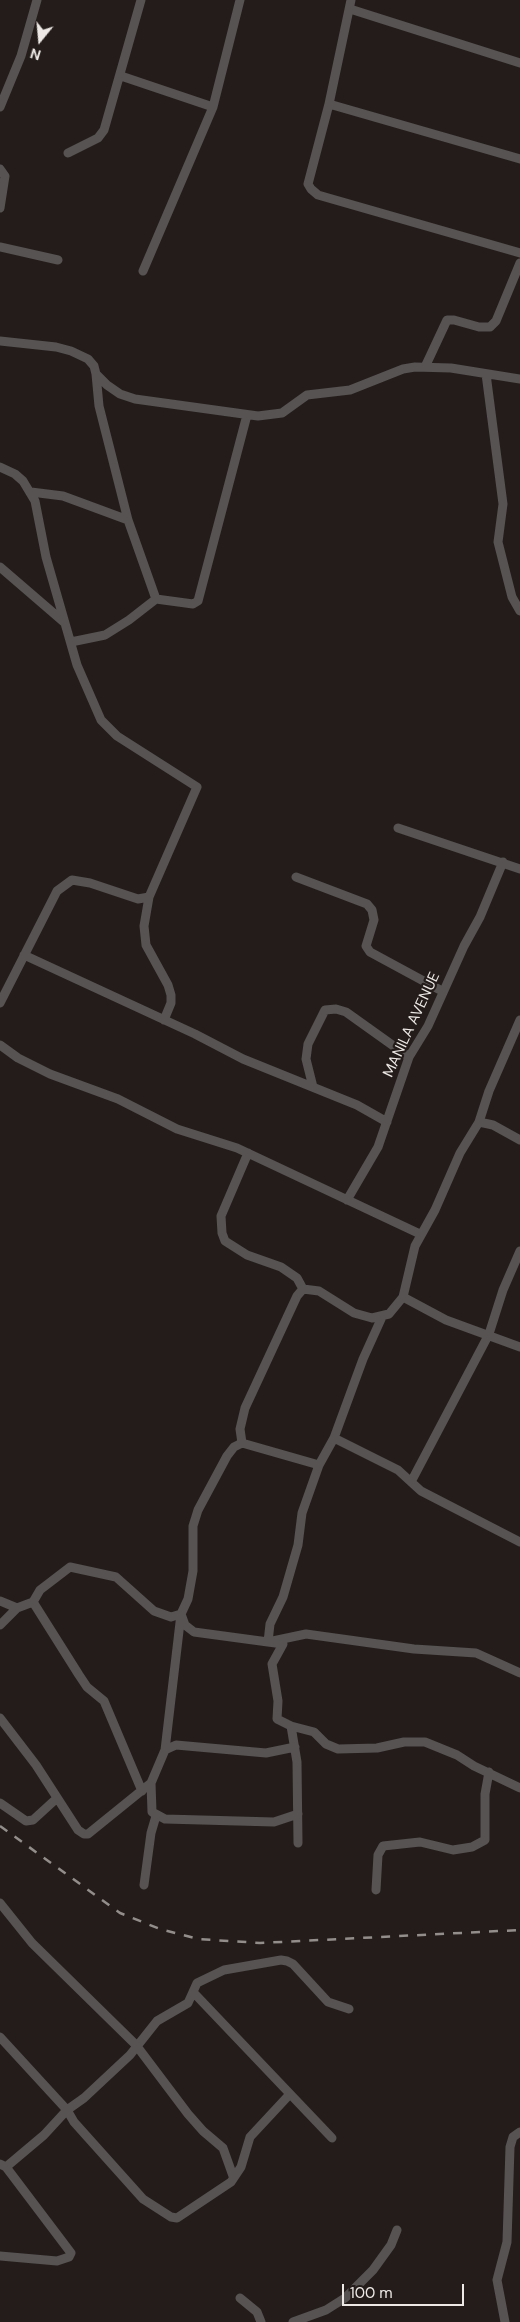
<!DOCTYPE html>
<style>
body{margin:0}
#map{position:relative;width:520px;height:2322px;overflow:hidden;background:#231c1a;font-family:"DM Sans",sans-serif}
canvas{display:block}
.north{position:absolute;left:15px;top:15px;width:50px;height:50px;-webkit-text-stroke:4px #231c1a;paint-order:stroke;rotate:197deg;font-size:14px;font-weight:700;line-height:20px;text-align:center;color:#eee9e7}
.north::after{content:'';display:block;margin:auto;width:18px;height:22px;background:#eee9e7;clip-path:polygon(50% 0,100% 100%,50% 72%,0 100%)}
.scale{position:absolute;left:342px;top:2284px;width:122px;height:22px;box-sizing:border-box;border:2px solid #eee9e7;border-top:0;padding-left:6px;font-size:15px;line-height:18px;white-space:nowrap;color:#eee9e7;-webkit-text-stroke:4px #231c1a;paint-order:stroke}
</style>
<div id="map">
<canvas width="520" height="2322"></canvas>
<div class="north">N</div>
<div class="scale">100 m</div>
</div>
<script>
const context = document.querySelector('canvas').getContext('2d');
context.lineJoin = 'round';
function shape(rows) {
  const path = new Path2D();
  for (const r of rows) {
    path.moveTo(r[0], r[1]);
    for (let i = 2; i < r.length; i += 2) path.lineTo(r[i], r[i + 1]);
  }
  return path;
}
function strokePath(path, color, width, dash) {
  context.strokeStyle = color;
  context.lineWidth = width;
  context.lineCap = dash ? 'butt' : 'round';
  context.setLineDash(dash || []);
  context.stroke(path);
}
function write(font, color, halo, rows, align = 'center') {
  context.font = font + ' "DM Sans",sans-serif';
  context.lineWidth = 4.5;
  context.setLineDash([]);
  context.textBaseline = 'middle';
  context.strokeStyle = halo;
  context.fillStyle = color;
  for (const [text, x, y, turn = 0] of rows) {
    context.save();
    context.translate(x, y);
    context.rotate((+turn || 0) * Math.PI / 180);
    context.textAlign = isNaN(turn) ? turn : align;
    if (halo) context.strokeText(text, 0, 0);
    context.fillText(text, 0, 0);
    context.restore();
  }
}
strokePath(shape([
 [351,0,329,104,308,184,311,189,318,195,520,253],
 [350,9,520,63],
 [121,76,213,107],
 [329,104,520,159],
 [0,107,21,56,37,0],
 [68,153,98,138,104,130,141,0],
 [0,169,5,176,0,208],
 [0,247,58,260],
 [143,271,213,107,240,0],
 [0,341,56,347,71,351,88,359,94,366,96,374,107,385,120,394,135,399,258,416,282,413,307,395,350,390,403,369,415,367,451,368,520,379],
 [425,367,447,320,454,320,479,327,490,327,496,321,520,263],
 [96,374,99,406,128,520,156,599],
 [486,374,503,504,498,542,512,597,520,611],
 [0,467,15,474,23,481,35,501,46,557,77,665,101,720,117,736,197,787,149,897,138,899,90,883,72,880,57,891,0,1003],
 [31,492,63,496,128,520],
 [0,567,65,623],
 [71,642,105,635,129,620,156,599,193,604,198,601,247,415],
 [398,828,520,869],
 [296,877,367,904,372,910,374,920,366,946,370,952,442,991],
 [149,897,144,926,146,945,168,985,171,995,171,1003,164,1020],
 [24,955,195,1034,243,1059,357,1105,387,1122],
 [0,1045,18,1058,50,1074,118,1099,177,1129,237,1148,420,1234],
 [313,1087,306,1059,308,1044,325,1010,336,1009,346,1012,409,1057],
 [479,1122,493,1125,520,1140],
 [248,1153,221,1216,222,1233,225,1241,247,1255,281,1267,297,1278,303,1289],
 [347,1200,378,1147,409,1057,428,1026,464,946,480,917,503,862],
 [403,1297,446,1320,520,1347],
 [382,1317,363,1359,334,1438,319,1465,302,1513,298,1545,283,1597,270,1624,268,1642,283,1644,272,1664,278,1701,277,1719,291,1726,314,1732,326,1744,338,1749,377,1748,404,1742,425,1742,457,1755,474,1766,520,1788],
 [334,1438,398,1470,421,1491,520,1542],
 [242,1443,240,1429,245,1408,297,1296,303,1289,319,1291,354,1313,372,1318,389,1314,403,1297,415,1246,435,1210,460,1153,479,1122,489,1091,520,1020],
 [411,1482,489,1334,503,1290,520,1251],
 [0,1601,17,1608],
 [33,1602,79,1675,87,1687,104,1701,142,1791],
 [0,1625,17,1608,33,1602,40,1590,70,1567,116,1577,154,1611,171,1617,181,1614,188,1599,193,1571,193,1526,198,1510,227,1456,234,1447,242,1443,319,1465],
 [0,1718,36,1765,78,1830,84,1834,88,1834,151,1783,165,1750,176,1745,266,1753,295,1747],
 [291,1726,297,1762,298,1843],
 [165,1750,181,1614,185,1625,194,1632,268,1642,306,1634,414,1649,476,1653,520,1673],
 [151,1783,152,1812,165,1819,274,1822,298,1814],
 [0,1803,26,1821,33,1820,56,1799],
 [144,1885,151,1833,156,1816],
 [376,1890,378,1855,383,1846,420,1842,453,1850,472,1847,485,1840,485,1794,489,1772],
 [0,1903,32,1943,136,2045,188,2114,203,2131,223,2148,233,2176],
 [193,1992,332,2138],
 [0,2037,67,2110,74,2122,143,2199,171,2217,177,2218,231,2182,241,2167,250,2137,290,2094],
 [0,2164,6,2167,71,2253,69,2257,57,2261,0,2256],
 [6,2167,44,2135,67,2110,84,2098,130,2055,157,2021,188,2003,197,1983,224,1970,281,1960,287,1961,293,1964,328,2002,349,2009],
 [240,2298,257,2312,261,2322],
 [293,2322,326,2310,345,2298,373,2270,391,2245,397,2230],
 [505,2322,497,2280,507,2242,510,2147,513,2137,520,2132]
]), '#575353', 9);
strokePath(shape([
 [0,1826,120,1913,160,1929,198,1939,260,1943,520,1930]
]), '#938d8b', 2.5, [9, 9]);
write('15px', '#eee9e7', '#231c1a', [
 ["MANILA AVENUE",412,1025,-65]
]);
</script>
